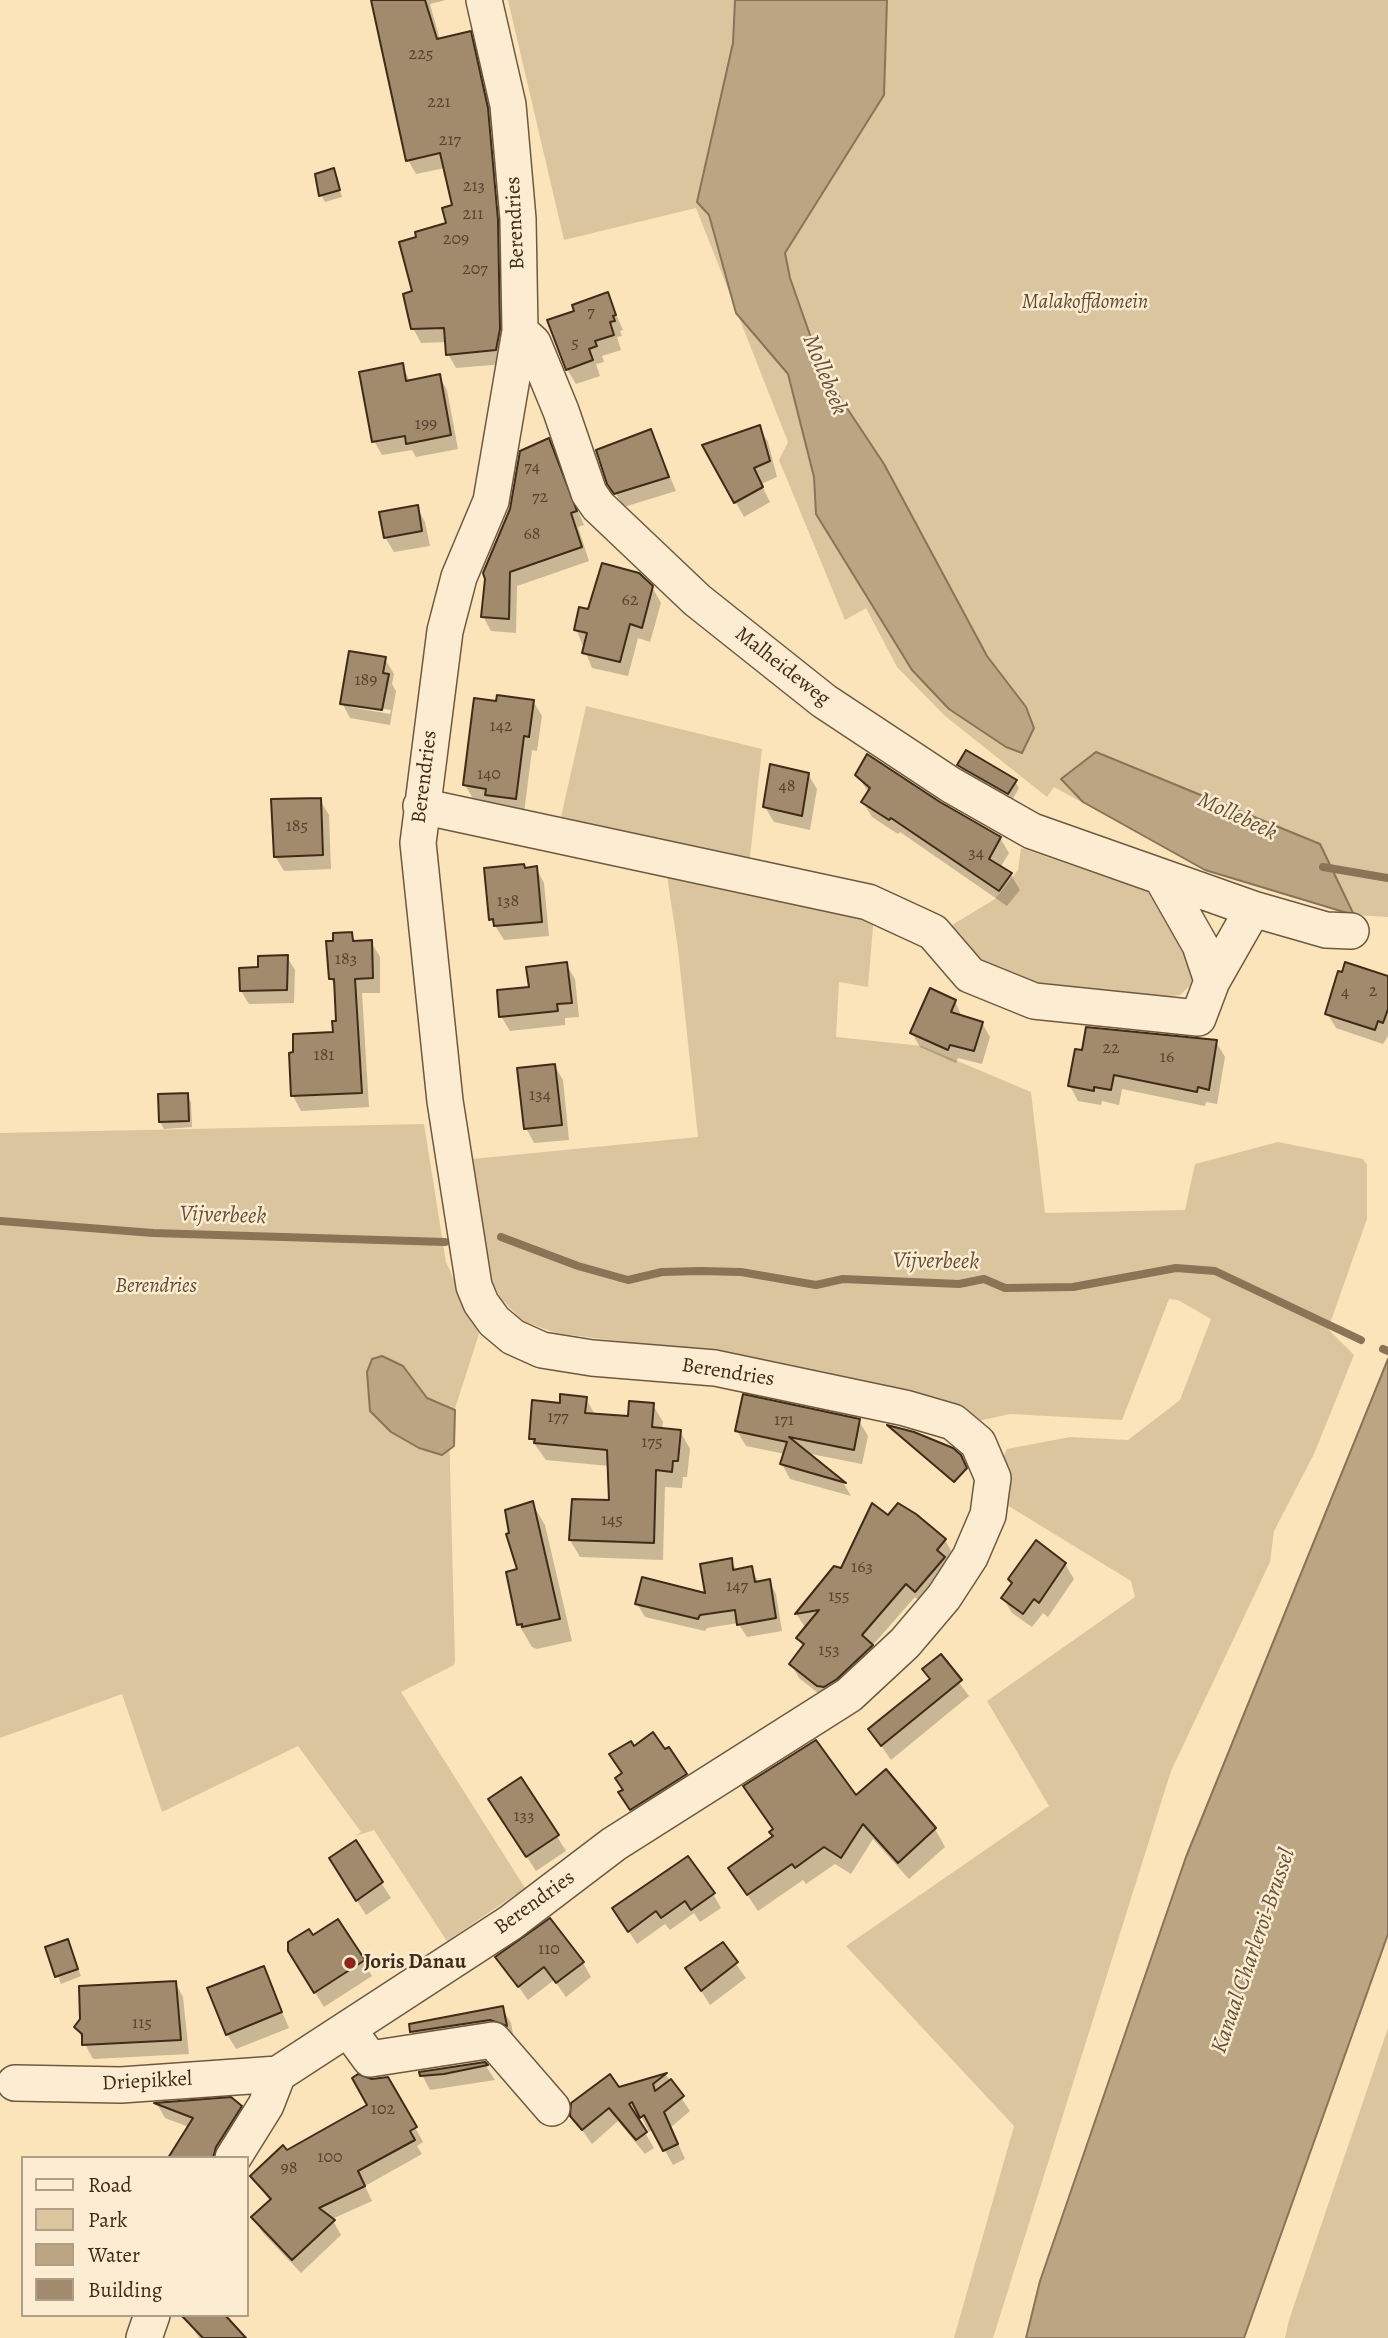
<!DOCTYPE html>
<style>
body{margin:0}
#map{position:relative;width:1388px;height:2338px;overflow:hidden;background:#fbe4b9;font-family:Alegreya,serif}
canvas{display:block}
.legend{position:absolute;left:21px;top:2156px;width:228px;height:161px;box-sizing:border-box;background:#fcedd2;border:2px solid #b09f88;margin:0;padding:9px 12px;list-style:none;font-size:21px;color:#3f2b18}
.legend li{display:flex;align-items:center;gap:14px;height:35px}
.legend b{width:35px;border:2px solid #b09f88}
</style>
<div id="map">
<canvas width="1388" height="2338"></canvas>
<ul class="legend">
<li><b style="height:9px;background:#fcedd2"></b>Road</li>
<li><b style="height:19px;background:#dbc59e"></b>Park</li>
<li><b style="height:19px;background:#bba582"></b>Water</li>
<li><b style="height:19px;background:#a18b6c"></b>Building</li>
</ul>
</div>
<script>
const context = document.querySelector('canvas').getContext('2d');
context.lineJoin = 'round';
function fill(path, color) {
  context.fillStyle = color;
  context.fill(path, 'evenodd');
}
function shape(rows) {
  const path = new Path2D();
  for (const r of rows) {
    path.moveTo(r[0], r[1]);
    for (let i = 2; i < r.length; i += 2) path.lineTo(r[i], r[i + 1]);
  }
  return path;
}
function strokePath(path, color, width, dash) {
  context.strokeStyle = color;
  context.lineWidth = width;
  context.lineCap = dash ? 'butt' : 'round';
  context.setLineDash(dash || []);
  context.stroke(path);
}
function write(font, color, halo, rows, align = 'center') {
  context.font = font + ' Alegreya,serif';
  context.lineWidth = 5;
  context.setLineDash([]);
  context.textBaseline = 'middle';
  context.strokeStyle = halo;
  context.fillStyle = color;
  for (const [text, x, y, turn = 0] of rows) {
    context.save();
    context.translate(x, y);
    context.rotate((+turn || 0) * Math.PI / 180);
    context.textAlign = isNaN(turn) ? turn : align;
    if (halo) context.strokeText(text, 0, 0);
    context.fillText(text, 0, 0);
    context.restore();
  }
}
fill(shape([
 [508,0,1388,0,1388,917,1354,915,1205,870,1054,787,1047,797,945,716,897,667,866,608,845,620,779,460,788,442,696,208,564,240],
 [586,706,762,749,749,866,559,826],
 [1021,848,1151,893,1190,949,1193,983,1180,995,1142,999,1023,990,980,967,952,925,995,899,1018,870],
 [667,876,874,915,868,987,839,982,836,1037,922,1046,1031,1092,1045,1213,1185,1210,1195,1164,1278,1142,1363,1159,1367,1165,1367,1219,1328,1329,1354,1355,1314,1454,1274,1531,1270,1562,1171,1771,993,2338,954,2338,1014,2126,846,1946,1049,1806,987,1701,1135,1597,1131,1581,1007,1505,1002,1459,1007,1449,1070,1437,1128,1440,1180,1400,1211,1319,1178,1300,1169,1299,1122,1420,1010,1414,978,1421,948,1401,760,1360,556,1333,523,1321,501,1299,488,1273,472,1159,698,1137,678,949],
 [424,1124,446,1262,479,1334,449,1427,455,1661,454,1665,401,1692,525,1888,447,1941,374,1830,355,1836,361,1832,298,1746,162,1812,122,1694,0,1738,0,1133],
 [1388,2028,1388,2338,1285,2338,1289,2320]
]), '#dbc59e');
const water = shape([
 [735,0,887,0,884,95,785,253,790,278,823,372,884,464,987,656,1026,707,1034,728,1022,753,1006,747,949,709,912,670,816,514,814,477,788,374,736,313,709,215,697,202,733,43,735,0],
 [1096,752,1320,844,1354,915,1205,870,1083,802,1061,779,1096,752],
 [382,1356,403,1366,427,1398,455,1410,454,1446,442,1455,419,1448,391,1432,370,1411,367,1372,372,1359,382,1356],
 [1388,1359,1388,1934,1244,2338,1026,2338,1040,2281,1186,1857,1388,1359]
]);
fill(water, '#bba582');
strokePath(water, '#897458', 2);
fill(shape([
 [386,0,446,0,430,4,440,40,470,33,478,48,495,124,505,236,504,364,456,368,448,354,447,342,421,343,413,328,414,293,455,207,445,168,416,174,408,160],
 [334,170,342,197,325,202,321,195],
 [607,294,623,330,620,331,622,336,617,337,621,350,602,356,604,362,596,364,600,376,576,384,567,369,576,312],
 [402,365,410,382,439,376,447,390,458,449,416,457,412,450,382,455,374,441],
 [759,428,768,442,777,477,761,484,770,502,744,517,704,446],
 [651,431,676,491,624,507,609,483],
 [548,440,584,525,578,527,589,561,517,586,516,633,491,631,483,616],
 [417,507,425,522,430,546,394,552,385,537],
 [652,587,661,603,650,642,638,638,628,676,592,668,576,629,590,611],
 [385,659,394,674,392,684,396,691,390,725,350,718,342,703],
 [350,704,391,710,390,714,350,707],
 [533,701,542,716,537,751,532,750,524,813,496,810,491,803,474,800,465,785,498,703],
 [959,765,1015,781,1019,788,1012,800,963,772],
 [808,774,817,789,810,830,774,822,765,807],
 [857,775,939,803,1000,838,1009,853,1000,868,1011,875,1020,890,1007,906,900,832,898,834,872,817,863,802,869,793],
 [320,800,329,815,331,869,284,871,275,856],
 [536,868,544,883,549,936,504,940,491,919,525,869],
 [351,934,356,942,371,942,380,957,380,993,362,993,369,1107,301,1111,293,1096,335,1033,338,1022,336,989,331,979,335,943],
 [287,957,295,970,294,1003,249,1004,241,991,260,969],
 [566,964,575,979,579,1017,565,1018,565,1025,510,1031,501,1016,531,989],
 [1388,978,1388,1036,1383,1044,1336,1028,1327,1013],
 [955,1001,962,1017,982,1023,990,1037,982,1064,958,1058,956,1063,920,1047,912,1033],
 [1216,1042,1225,1057,1217,1104,1206,1102,1205,1106,1122,1089,1119,1105,1102,1101,1101,1105,1078,1101,1070,1086],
 [554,1065,563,1080,569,1140,534,1143,526,1128],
 [187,1095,191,1102,192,1127,164,1129,160,1122],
 [586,1398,595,1415,629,1418,653,1405,663,1422,662,1430,680,1431,690,1449,687,1477,683,1477,682,1488,665,1487,663,1560,580,1557,570,1540,573,1501,611,1502,609,1466,546,1460,530,1438,561,1404],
 [859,1421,868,1436,862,1464,806,1453,844,1484,851,1496,790,1479,782,1464,785,1454,746,1446,737,1431],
 [532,1503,545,1525,572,1641,537,1649,532,1647,519,1625,508,1574,519,1570],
 [889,1518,945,1540,953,1554,924,1605,915,1597,872,1646,880,1660,827,1700,799,1678,791,1664,803,1648,798,1638,806,1629,797,1615,835,1568,842,1570],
 [731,1559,737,1571,751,1568,759,1583,769,1581,776,1594,782,1631,747,1637,738,1623,707,1628,705,1631,645,1617,637,1604,707,1596],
 [1065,1564,1074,1579,1048,1617,1043,1613,1032,1627,1012,1613,1003,1598,1013,1585,1010,1579],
 [940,1657,969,1696,891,1760,870,1730,931,1680,925,1670],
 [633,1748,686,1774,695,1789,640,1824,629,1808,625,1791,624,1775],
 [886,1772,935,1829,945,1847,909,1879,873,1839,851,1874,835,1864,806,1884,803,1880,758,1911,730,1869,774,1838,774,1831,745,1787,856,1798],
 [521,1779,566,1851,536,1871,499,1814],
 [355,1842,391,1898,366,1915,340,1873],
 [713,1894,721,1908,700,1922,694,1913,670,1930,665,1924,637,1944,614,1909],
 [338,1921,372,1976,324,2007,299,1966],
 [67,1941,81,1976,61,1984,47,1948],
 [722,1945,746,1978,710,2005,696,1983],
 [498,1957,583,1963,591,1977,566,1997,554,1980,528,2000],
 [263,1968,289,2028,236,2049,227,2034],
 [175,1982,183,1997,189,2054,93,2059,76,2027],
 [502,2008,511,2023,514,2039,421,2047,412,2032,411,2026],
 [484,2063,495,2080,430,2090,422,2075],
 [666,2075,690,2111,671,2127,685,2159,673,2165,653,2129,649,2132,641,2116,637,2119,654,2148,645,2154,618,2121,592,2144,572,2116,618,2089],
 [388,2078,423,2142,417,2146,422,2154,365,2186,372,2201,332,2219,341,2235,301,2273,262,2232,254,2218,270,2201,252,2176,287,2152,369,2106,372,2081],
 [231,2099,240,2107,249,2122,227,2158,170,2158,189,2127,165,2118,157,2104],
 [189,2322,243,2338,199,2338]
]), '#0003');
strokePath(shape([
 [1323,867,1388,878],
 [0,1221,153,1233,445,1242],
 [501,1237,578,1266,628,1280,662,1272,701,1271,741,1272,816,1285,843,1279,959,1284,984,1279,1005,1288,1073,1287,1176,1268,1215,1271,1361,1340],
 [1383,1349,1388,1351]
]), '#897458', 8);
const building = shape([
 [371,0,425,0,437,39,471,31,488,108,498,220,500,329,496,350,446,355,444,328,411,329,403,294,412,291,399,242,416,237,415,232,446,223,442,208,452,205,440,153,406,161,371,0],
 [334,168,340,190,319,196,315,174,334,168],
 [608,292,616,315,613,316,615,321,610,322,614,335,595,341,597,346,589,349,593,360,566,370,547,320,574,311,572,305,608,292],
 [403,363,406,381,440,374,451,435,406,444,405,436,372,442,359,372,403,363],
 [760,425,770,461,754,468,763,487,734,503,702,445,760,425],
 [651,429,669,477,614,494,607,484,596,450,651,429],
 [549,438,577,511,571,513,582,547,510,572,509,619,481,617,485,579,483,573,510,509,520,451,549,438],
 [418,505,422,531,384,538,379,512,418,505],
 [602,563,639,573,653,586,642,628,630,624,620,662,582,653,587,633,574,630,579,607,588,609,602,563],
 [349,651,386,657,383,673,389,674,382,710,340,704,349,651],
 [497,695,534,700,529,737,524,736,516,799,485,795,486,789,463,785,474,698,496,701,497,695],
 [966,750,1017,780,1008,794,957,765,966,750],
 [867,754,940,802,1001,837,989,859,1012,873,999,891,891,818,889,820,861,802,870,788,855,775,867,754],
 [770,764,809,773,802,816,763,807,770,764],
 [321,798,323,855,274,857,271,799,321,798],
 [524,864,525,868,537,866,542,922,494,926,493,919,489,920,484,868,524,864],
 [352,932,353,941,372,940,373,978,355,979,362,1093,291,1096,289,1053,293,1052,293,1034,333,1032,332,1021,336,1021,334,979,329,979,326,941,333,941,333,933,352,932],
 [288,955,287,990,240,991,239,968,258,967,258,956,288,955],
 [567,962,572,1003,557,1004,558,1011,499,1017,497,990,529,987,526,967,567,962],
 [1345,962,1388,976,1388,1009,1383,1023,1378,1021,1375,1030,1325,1014,1338,971,1342,972,1345,962],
 [930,988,956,1000,951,1012,983,1022,974,1051,950,1045,948,1050,910,1033,930,988],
 [1086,1027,1217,1040,1209,1090,1198,1087,1197,1092,1114,1075,1111,1090,1094,1087,1094,1091,1068,1086,1075,1049,1082,1050,1086,1027],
 [555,1064,562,1125,524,1129,517,1068,555,1064],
 [188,1093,189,1121,159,1122,158,1094,188,1093],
 [560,1394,587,1397,585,1413,628,1416,629,1401,654,1403,652,1427,681,1430,678,1461,673,1461,672,1472,656,1470,654,1543,569,1540,572,1499,609,1500,607,1450,534,1443,535,1439,529,1439,532,1400,560,1403,560,1394],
 [743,1394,860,1419,854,1450,789,1437,846,1483,780,1464,787,1442,735,1431,743,1394],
 [887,1425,914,1432,953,1448,961,1455,967,1468,954,1482,887,1425],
 [533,1501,560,1619,522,1627,522,1624,517,1625,506,1572,517,1569,506,1534,509,1533,505,1510,533,1501],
 [872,1503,888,1515,898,1503,916,1514,946,1539,937,1550,945,1557,915,1592,906,1584,862,1635,873,1645,837,1679,824,1687,817,1686,789,1664,804,1644,796,1638,819,1610,795,1614,834,1566,841,1568,872,1503],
 [1036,1540,1066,1563,1039,1603,1034,1599,1023,1614,1001,1598,1012,1583,1008,1579,1036,1540],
 [732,1558,733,1570,752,1566,755,1582,770,1579,776,1618,737,1625,735,1610,700,1615,698,1619,635,1604,642,1577,705,1593,700,1564,732,1558],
 [941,1654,962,1680,881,1746,868,1729,930,1679,922,1669,941,1654],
 [653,1732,665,1749,669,1747,687,1774,630,1810,618,1792,623,1790,615,1778,622,1773,609,1754,631,1741,634,1746,653,1732],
 [816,1740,856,1795,886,1769,936,1828,898,1863,863,1824,841,1858,824,1847,795,1868,792,1864,747,1895,728,1868,773,1836,769,1832,773,1829,743,1786,816,1740],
 [521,1777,559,1835,526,1857,488,1799,521,1777],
 [356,1840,383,1882,356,1901,329,1858,356,1840],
 [688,1856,715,1893,691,1910,685,1901,661,1918,656,1911,628,1932,612,1908,688,1856],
 [550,1918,584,1962,556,1983,544,1967,518,1987,495,1957,550,1918],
 [338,1919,365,1960,314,1993,288,1951,288,1942,309,1929,313,1935,338,1919],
 [68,1939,78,1969,55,1977,45,1947,68,1939],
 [723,1942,738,1962,701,1991,685,1968,723,1942],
 [264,1966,282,2012,226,2035,207,1988,264,1966],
 [176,1981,181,2040,82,2045,82,2034,74,2027,80,2019,79,1986,176,1981],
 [503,2006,507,2026,490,2020,410,2032,409,2024,503,2006],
 [485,2062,488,2065,444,2074,420,2076,419,2072,485,2062],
 [667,2073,653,2084,655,2091,671,2079,684,2096,664,2112,678,2144,663,2151,644,2115,640,2118,632,2102,629,2104,647,2132,636,2140,609,2108,582,2130,570,2116,571,2103,610,2074,619,2087,667,2073],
 [358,2074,372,2079,388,2077,417,2127,410,2131,415,2140,358,2171,365,2186,319,2208,335,2220,292,2260,251,2217,271,2199,250,2176,283,2145,287,2150,367,2105,352,2078,358,2074],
 [231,2097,242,2106,216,2147,213,2158,168,2158,193,2118,154,2103,231,2097],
 [181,2315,225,2315,246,2338,203,2338,181,2315]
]);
fill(building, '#a18b6c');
strokePath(building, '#3f2b18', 2);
const minor = shape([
 [520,331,533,343,561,411,589,493,598,506,697,600,824,701,951,785,1032,831,1253,909,1326,930,1351,931],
 [421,806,868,902,933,932,970,975,1034,1001,1198,1018,1212,981,1253,909],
 [1162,878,1200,945,1212,981],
 [348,2029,370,2059,493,2040,552,2108],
 [15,2083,121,2085,278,2074],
 [233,2158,266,2105,278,2074,510,1923,614,1844,849,1695,905,1643,944,1597,970,1557,988,1515,991,1492,993,1478,978,1443,953,1422,905,1408,715,1368,592,1358,542,1350,513,1337,494,1321,481,1303,474,1286,445,1101,418,843,445,631,459,577,491,501,520,331,518,219,508,105,484,0],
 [144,2338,152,2315]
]);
strokePath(minor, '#6e5940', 38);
strokePath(minor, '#fcedd2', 35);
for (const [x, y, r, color] of [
 [350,1963,7,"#8f2418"]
]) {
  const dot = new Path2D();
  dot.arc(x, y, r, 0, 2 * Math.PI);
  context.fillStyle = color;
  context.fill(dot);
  strokePath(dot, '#fcedd2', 2.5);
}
write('18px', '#58432d', null, [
 ["225",421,55],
 ["221",439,103],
 ["217",450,141],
 ["213",474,187],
 ["211",473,215],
 ["209",456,240],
 ["207",475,270],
 ["7",591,313],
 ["5",575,344],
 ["199",426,425],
 ["74",532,468],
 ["72",540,498],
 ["68",532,535],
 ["62",630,601],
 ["189",366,681],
 ["142",501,727],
 ["140",489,775],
 ["48",787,787],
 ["185",297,827],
 ["34",976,854],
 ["138",508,902],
 ["183",346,960],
 ["2",1373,992],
 ["4",1345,993],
 ["22",1111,1049],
 ["181",324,1056],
 ["16",1167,1058],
 ["134",540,1096],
 ["177",558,1418],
 ["171",784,1421],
 ["175",652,1443],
 ["145",612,1521],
 ["163",862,1568],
 ["147",737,1587],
 ["155",839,1597],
 ["153",829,1651],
 ["133",524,1817],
 ["110",549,1950],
 ["115",142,2024],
 ["102",383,2110],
 ["100",330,2158],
 ["98",289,2169]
]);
write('21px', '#3f2b18', '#fcedd2', [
 ["Berendries",516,223,-93],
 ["Malheideweg",782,667,38],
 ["Berendries",425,777,-83],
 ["Berendries",728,1373,9],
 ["Berendries",535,1903,-36],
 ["Driepikkel",147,2082,-3]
]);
write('italic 21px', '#5e4a33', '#fcedd2', [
 ["Malakoffdomein",1085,303],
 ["Berendries",156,1287]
]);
write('bold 21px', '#3f2b18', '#fcedd2', [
 ["Joris Danau",364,1963]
], 'left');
write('italic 23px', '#645038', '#fcedd2', [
 ["Mollebeek",824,375,68],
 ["Mollebeek",1237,817,25],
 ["Vijverbeek",223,1216,2],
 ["Vijverbeek",936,1262,1],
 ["Kanaal Charleroi-Brussel",1254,1951,-71]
]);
</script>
